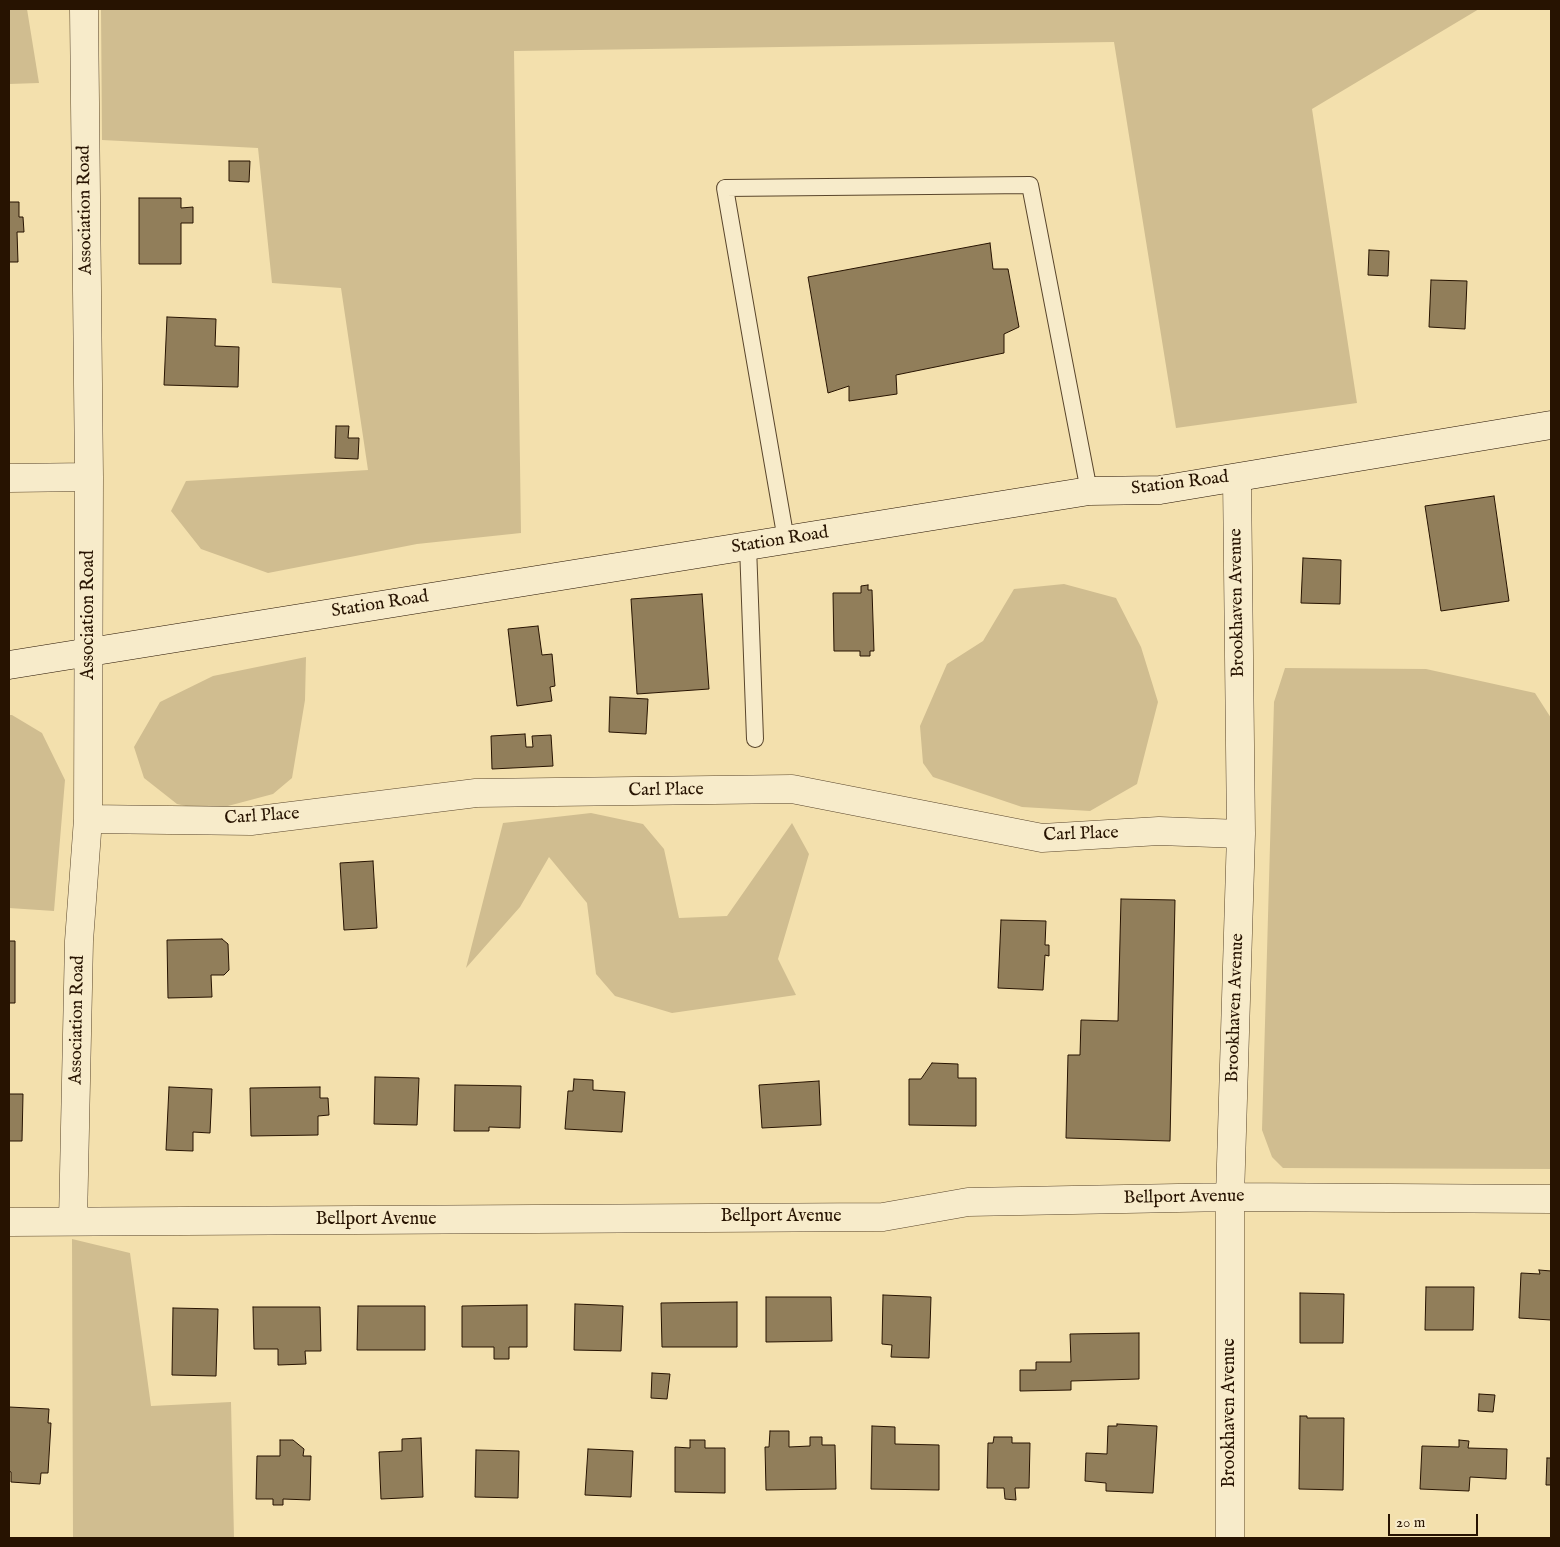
<!DOCTYPE html>
<style>
body{margin:0}
#map{position:relative;width:1560px;height:1547px;overflow:hidden;background:#f3e0ad;font-family:"IM FELL English",serif}
canvas{display:block}
.frame{position:absolute;inset:0;border:10px solid #271301;pointer-events:none}
.scale{position:absolute;left:1388px;top:1514px;width:90px;height:22px;box-sizing:border-box;border:2px solid #271301;border-top:0;padding-left:6px;font-size:15px;line-height:18px;white-space:nowrap;color:#271301;-webkit-text-stroke:4px #f7ebca;paint-order:stroke}
</style>
<div id="map">
<canvas width="1560" height="1547"></canvas>
<div class="frame"></div>
<div class="scale">20 m</div>
</div>
<script>
const context = document.querySelector('canvas').getContext('2d');
context.lineJoin = 'round';
function fill(path, color) {
  context.fillStyle = color;
  context.fill(path, 'evenodd');
}
function shape(rows) {
  const path = new Path2D();
  for (const r of rows) {
    path.moveTo(r[0], r[1]);
    for (let i = 2; i < r.length; i += 2) path.lineTo(r[i], r[i + 1]);
  }
  return path;
}
function strokePath(path, color, width, dash) {
  context.strokeStyle = color;
  context.lineWidth = width;
  context.lineCap = dash ? 'butt' : 'round';
  context.setLineDash(dash || []);
  context.stroke(path);
}
function write(font, color, halo, rows, align = 'center') {
  context.font = font + ' "IM FELL English",serif';
  context.lineWidth = 4;
  context.setLineDash([]);
  context.textBaseline = 'middle';
  context.strokeStyle = halo;
  context.fillStyle = color;
  for (const [text, x, y, turn = 0] of rows) {
    context.save();
    context.translate(x, y);
    context.rotate((+turn || 0) * Math.PI / 180);
    context.textAlign = isNaN(turn) ? turn : align;
    if (halo) context.strokeText(text, 0, 0);
    context.fillText(text, 0, 0);
    context.restore();
  }
}
fill(shape([
 [9,9,27,9,39,83,9,84],
 [101,9,1479,9,1312,109,1357,403,1176,428,1114,42,514,51,521,533,417,544,268,573,201,549,171,511,186,481,368,470,341,288,272,283,258,148,102,140],
 [1064,584,1116,598,1141,647,1158,702,1137,784,1090,811,1022,807,933,777,923,763,920,726,947,664,983,641,1014,589],
 [306,657,305,700,292,778,273,794,209,811,177,804,144,778,134,747,160,702,213,676],
 [1285,668,1426,669,1535,693,1551,718,1551,1169,1283,1168,1272,1157,1262,1130,1274,702],
 [9,715,12,715,42,733,65,780,54,911,9,908],
 [591,813,643,824,664,849,679,918,727,916,792,823,809,854,778,959,796,995,672,1013,615,996,596,974,587,903,549,857,520,907,466,968,503,823],
 [72,1239,130,1253,151,1406,231,1402,234,1538,73,1538]
]), '#d0bd90');
const building = shape([
 [229,161,250,161,249,182,229,181,229,161],
 [139,198,181,198,181,208,193,207,193,223,181,223,181,264,139,264,139,198],
 [9,202,19,202,19,217,23,217,24,232,17,232,18,262,9,262,9,202],
 [990,243,993,269,1008,269,1019,327,1004,334,1004,353,896,375,897,394,849,401,849,386,828,393,808,277,990,243],
 [1369,250,1389,251,1388,276,1368,275,1369,250],
 [1431,280,1467,281,1465,329,1429,327,1431,280],
 [167,317,216,319,215,346,239,347,238,387,164,385,167,317],
 [336,426,349,426,348,438,359,438,358,459,335,458,336,426],
 [1494,496,1509,601,1441,611,1425,506,1494,496],
 [1303,558,1341,560,1340,604,1301,603,1303,558],
 [868,585,868,590,872,590,874,651,870,651,870,656,860,656,860,651,834,651,833,593,861,593,861,586,868,585],
 [702,594,709,689,637,694,631,599,702,594],
 [538,626,542,655,552,654,555,686,550,687,552,701,517,706,508,629,538,626],
 [610,697,648,699,646,734,609,732,610,697],
 [525,734,526,747,533,747,532,736,551,735,553,766,492,769,491,736,525,734],
 [373,861,377,928,344,930,340,863,373,861],
 [1121,899,1175,900,1170,1141,1066,1138,1068,1055,1080,1055,1081,1020,1118,1021,1121,899],
 [1001,920,1046,921,1045,945,1049,945,1049,956,1045,955,1043,990,998,988,1001,920],
 [222,939,228,944,229,970,224,975,211,975,212,997,168,998,167,940,222,939],
 [9,941,15,941,15,1003,9,1003,9,941],
 [932,1063,958,1064,958,1078,976,1078,976,1126,909,1125,909,1079,921,1079,932,1063],
 [375,1077,419,1078,417,1125,374,1124,375,1077],
 [574,1079,593,1080,593,1090,625,1092,622,1132,565,1129,568,1091,573,1091,574,1079],
 [819,1081,821,1125,762,1128,759,1085,819,1081],
 [455,1085,521,1086,520,1128,489,1127,489,1131,454,1131,455,1085],
 [169,1087,212,1089,210,1133,193,1132,193,1151,166,1150,169,1087],
 [320,1087,320,1098,328,1098,329,1115,318,1116,318,1135,251,1136,250,1088,320,1087],
 [9,1094,23,1094,22,1141,9,1141,9,1094],
 [1539,1270,1551,1271,1551,1320,1519,1318,1521,1273,1540,1274,1539,1270],
 [1426,1287,1474,1287,1473,1330,1425,1330,1426,1287],
 [1300,1293,1344,1294,1343,1343,1300,1343,1300,1293],
 [883,1295,931,1297,929,1358,891,1357,892,1345,882,1344,883,1295],
 [766,1297,831,1297,832,1341,766,1342,766,1297],
 [737,1302,737,1347,662,1347,661,1303,737,1302],
 [575,1304,623,1306,621,1351,574,1350,575,1304],
 [527,1305,527,1347,509,1347,509,1359,494,1359,494,1347,462,1347,462,1306,527,1305],
 [358,1306,425,1306,425,1350,357,1350,358,1306],
 [253,1307,320,1307,321,1351,305,1351,306,1364,278,1365,278,1349,254,1349,253,1307],
 [173,1308,218,1309,216,1376,172,1375,173,1308],
 [1139,1333,1139,1379,1071,1381,1071,1390,1020,1391,1020,1370,1036,1370,1036,1362,1071,1362,1070,1334,1139,1333],
 [652,1373,670,1374,667,1399,651,1398,652,1373],
 [1479,1394,1495,1395,1493,1412,1478,1411,1479,1394],
 [9,1407,49,1409,48,1423,51,1423,48,1473,41,1473,40,1484,11,1482,11,1472,9,1471,9,1407],
 [1300,1416,1307,1416,1307,1418,1344,1418,1343,1490,1299,1489,1300,1416],
 [1117,1424,1157,1426,1153,1493,1106,1491,1106,1483,1085,1481,1086,1453,1107,1454,1108,1426,1117,1426,1117,1424],
 [872,1426,895,1427,895,1444,939,1445,939,1490,871,1489,872,1426],
 [770,1431,789,1431,789,1447,810,1446,810,1437,822,1437,822,1445,835,1445,836,1489,766,1490,765,1447,769,1447,770,1431],
 [994,1437,1012,1437,1012,1443,1030,1443,1029,1488,1015,1488,1016,1500,1005,1499,1004,1488,987,1488,988,1443,993,1443,994,1437],
 [421,1438,423,1497,381,1499,379,1452,402,1451,402,1439,421,1438],
 [280,1440,293,1440,304,1449,303,1456,311,1456,310,1500,283,1499,283,1505,273,1505,273,1499,256,1499,257,1456,280,1456,280,1440],
 [690,1440,705,1440,705,1448,725,1448,725,1493,675,1492,675,1447,690,1448,690,1440],
 [1459,1440,1469,1441,1468,1448,1507,1449,1506,1479,1470,1477,1469,1491,1420,1489,1422,1446,1459,1447,1459,1440],
 [588,1449,633,1451,631,1497,585,1495,588,1449],
 [476,1450,519,1451,518,1498,475,1497,476,1450],
 [1547,1458,1551,1458,1551,1485,1546,1485,1547,1458]
]);
fill(building, '#917e5a');
strokePath(building, '#271301', 1);
const service = shape([
 [786,540,725,188,1030,185,1089,491],
 [748,546,755,739]
]);
const minor = shape([
 [9,478,89,477],
 [88,819,251,821,476,793,792,789,1042,838,1159,831,1241,834],
 [73,1221,79,941,88,819,89,477,84,9],
 [9,1222,883,1217,968,1202,1230,1197,1551,1199],
 [1230,1538,1230,1197,1241,834,1237,478]
]);
const secondary = shape([
 [9,665,1089,491,1160,490,1551,425]
]);
strokePath(service, '#5a462c', 18);
strokePath(minor, '#5a462c', 29);
strokePath(secondary, '#271301', 29);
strokePath(service, '#f7ebca', 16);
strokePath(minor, '#f7ebca', 28);
strokePath(secondary, '#f7ebca', 28);
write('18px', '#271301', '#f7ebca', [
 ["Association Road",86,210,-91],
 ["Station Road",1180,484,-7],
 ["Station Road",780,541,-9],
 ["Brookhaven Avenue",1238,603,-91],
 ["Station Road",380,605,-9],
 ["Association Road",89,615,-90],
 ["Carl Place",666,791,-1],
 ["Carl Place",262,817,-4],
 ["Carl Place",1081,835,-2],
 ["Brookhaven Avenue",1236,1008,-88],
 ["Association Road",78,1020,-89],
 ["Bellport Avenue",1184,1198,-1],
 ["Bellport Avenue",781,1217],
 ["Bellport Avenue",376,1220],
 ["Brookhaven Avenue",1230,1413,-90]
]);
</script>
